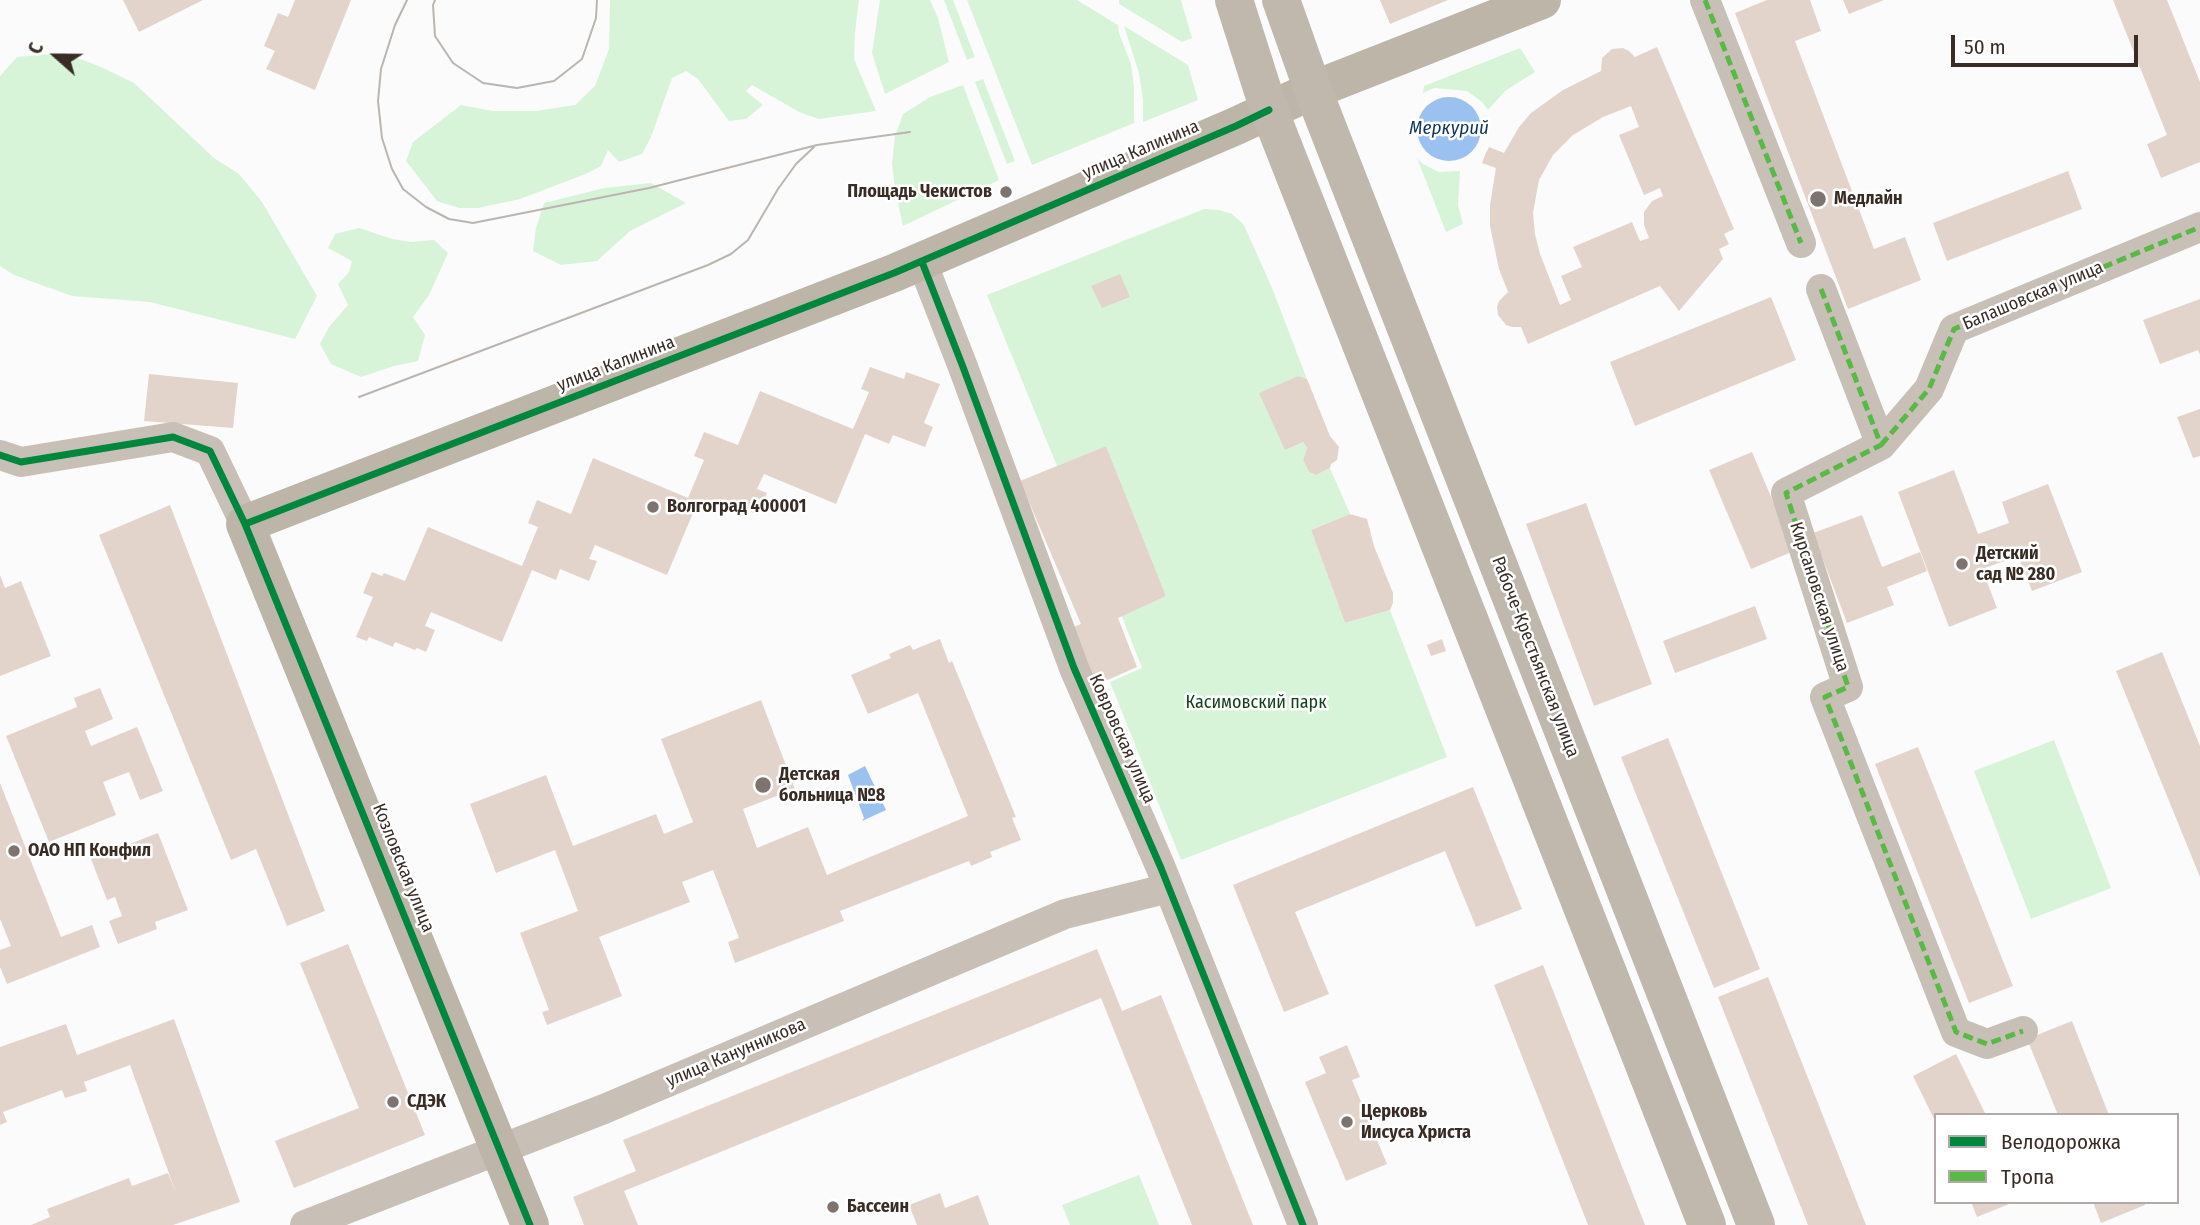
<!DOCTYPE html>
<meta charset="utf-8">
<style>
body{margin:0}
#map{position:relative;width:2200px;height:1225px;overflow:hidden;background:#fbfbfb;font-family:"Fira Sans Condensed",sans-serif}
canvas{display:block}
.legend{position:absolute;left:1934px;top:1113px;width:245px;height:91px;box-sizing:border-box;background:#fff;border:2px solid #b0aba8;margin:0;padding:9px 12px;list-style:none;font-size:21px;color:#392c25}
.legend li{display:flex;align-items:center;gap:14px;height:35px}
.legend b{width:35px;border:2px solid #b0aba8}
.north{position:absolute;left:21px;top:21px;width:70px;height:70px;-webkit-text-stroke:5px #fff;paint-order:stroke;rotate:291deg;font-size:19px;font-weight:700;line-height:28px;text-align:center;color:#392c25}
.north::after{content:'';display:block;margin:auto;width:24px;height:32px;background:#392c25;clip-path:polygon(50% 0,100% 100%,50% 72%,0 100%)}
.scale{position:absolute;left:1951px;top:35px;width:187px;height:32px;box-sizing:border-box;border:4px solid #392c25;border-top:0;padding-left:9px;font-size:21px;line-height:24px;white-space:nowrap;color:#392c25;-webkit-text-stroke:5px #fff;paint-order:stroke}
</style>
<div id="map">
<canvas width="2200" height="1225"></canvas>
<ul class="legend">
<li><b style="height:9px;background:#00873e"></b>Велодорожка</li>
<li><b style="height:9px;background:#58b947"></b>Тропа</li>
</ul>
<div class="north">С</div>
<div class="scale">50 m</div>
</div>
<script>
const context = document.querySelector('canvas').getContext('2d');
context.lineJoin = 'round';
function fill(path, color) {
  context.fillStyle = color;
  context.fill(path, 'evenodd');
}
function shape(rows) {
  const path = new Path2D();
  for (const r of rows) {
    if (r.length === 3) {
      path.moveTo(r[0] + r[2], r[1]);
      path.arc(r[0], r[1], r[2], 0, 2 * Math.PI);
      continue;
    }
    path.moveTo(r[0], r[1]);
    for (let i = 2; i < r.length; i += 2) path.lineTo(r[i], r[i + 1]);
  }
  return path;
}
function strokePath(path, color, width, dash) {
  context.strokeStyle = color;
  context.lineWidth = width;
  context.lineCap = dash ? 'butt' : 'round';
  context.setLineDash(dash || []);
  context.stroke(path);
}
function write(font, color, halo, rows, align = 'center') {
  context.font = font + ' "Fira Sans Condensed",sans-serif';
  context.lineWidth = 5;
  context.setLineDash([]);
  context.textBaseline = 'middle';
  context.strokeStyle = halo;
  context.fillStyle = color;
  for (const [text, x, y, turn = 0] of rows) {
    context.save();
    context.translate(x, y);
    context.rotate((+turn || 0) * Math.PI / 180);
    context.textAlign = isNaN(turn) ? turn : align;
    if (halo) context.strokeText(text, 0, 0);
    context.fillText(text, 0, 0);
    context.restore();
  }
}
fill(shape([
 [610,0,859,0,855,32,854,59,876,111,819,119,801,113,752,85,746,91,763,105,746,119,729,121,698,79,686,71,672,78,651,137,642,154,619,162,608,150,601,166,588,173,520,199,478,208,459,208,437,201,406,161,413,142,461,105,493,111,536,111,575,105,595,86,609,49],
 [880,0,930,0,938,18,949,62,885,94,872,53],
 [944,0,953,0,975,57,967,60],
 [967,0,1077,0,1118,25,1119,33,1131,64,1134,87,1134,123,1032,165],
 [1119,0,1181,0,1192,38,1182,42,1119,4],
 [1124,26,1188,65,1198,100,1143,122,1143,100,1139,73],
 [1520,48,1535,72,1505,91,1488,110,1482,102,1467,91,1434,88,1423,93,1424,86],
 [64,53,101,67,134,83,214,158,239,174,262,202,317,296,295,339,150,302,72,296,14,275,0,266,0,76,17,57],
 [983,79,1015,161,1007,164,975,82],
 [963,85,999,180,903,226,895,190,892,163,895,136,903,114,930,97],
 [1417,158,1423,164,1439,172,1460,171,1458,205,1463,224,1446,232],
 [651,183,686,203,630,231,597,261,561,265,533,251,536,228,544,203,604,188],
 [1204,209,1219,210,1232,214,1244,225,1272,288,1307,379,1298,376,1260,393,1285,449,1303,442,1307,448,1303,460,1309,472,1316,475,1330,468,1350,514,1311,530,1345,623,1390,610,1447,757,1181,860,1110,682,1142,668,1119,609,1166,596,1106,446,1057,466,987,295],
 [359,228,392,239,411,242,434,240,448,253,429,295,413,317,425,335,418,361,394,366,361,377,331,364,320,344,329,327,348,305,338,284,349,272,352,261,328,248,335,234],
 [2054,740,2111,888,2031,919,1974,771],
 [1139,1175,1159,1225,1070,1225,1062,1205]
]), '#d7f4d9');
fill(shape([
 [1449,129,32],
 [865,766,886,810,862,821,864,818,848,775]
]), '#9ac1f0');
fill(shape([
 [123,0,203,0,139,32],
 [295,0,351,0,315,90,266,69,275,51,264,46,278,13,288,17],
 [1380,0,1448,0,1390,24],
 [1767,0,1810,0,1821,31,1795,41,1874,249,1905,237,1921,280,1848,309,1735,13],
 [1843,0,1884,0,1849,14],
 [2113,0,2167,0,2200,82,2200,162,2161,178,2147,144,2167,135],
 [1657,47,1734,229,1724,234,1729,244,1719,249,1723,259,1679,311,1660,286,1528,344,1521,327,1512,327,1506,325,1498,315,1497,307,1499,301,1508,292,1499,269,1490,226,1490,205,1496,168,1482,163,1485,155,1489,147,1504,153,1519,127,1531,113,1563,90,1601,71,1602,58,1612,49,1623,48,1629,51,1635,57],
 [1631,106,1639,127,1619,135,1644,195,1660,188,1663,196,1652,201,1644,212,1644,225,1649,238,1640,241,1632,222,1573,247,1582,267,1561,276,1571,300,1560,305,1540,254,1535,234,1533,213,1539,180,1553,155,1573,135,1603,117],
 [2068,171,2082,209,1947,261,1933,223],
 [1120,274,1130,297,1102,308,1091,286],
 [1771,297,1796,360,1635,426,1610,362],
 [2200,299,2200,355,2198,350,2160,364,2143,320],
 [870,367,904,379,906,372,940,384,924,423,933,427,925,447,893,435,889,444,865,434,836,504,764,474,757,489,767,493,758,515,730,503,726,513,698,501,667,575,595,545,589,559,597,561,589,581,560,569,556,580,532,570,502,642,431,612,425,626,435,630,426,652,417,648,415,650,395,642,393,647,369,637,367,641,356,637,373,597,363,593,372,572,382,576,384,573,405,581,428,527,522,566,538,527,528,523,537,500,571,514,593,458,688,498,704,460,694,456,704,432,738,445,760,391,853,429,869,392,861,389],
 [149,374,238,383,233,428,144,421],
 [1298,376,1307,379,1330,436,1339,447,1337,460,1331,464,1330,468,1316,475,1309,472,1303,460,1307,448,1303,442,1285,450,1259,393],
 [2200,409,2200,456,2193,458,2177,417],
 [1106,446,1166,596,1118,618,1137,667,1094,686,1071,628,1081,624,1020,481],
 [1752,452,1794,551,1751,569,1709,470],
 [1954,470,1978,534,2009,523,2002,502,2048,484,2082,572,2032,591,2018,556,1982,569,1997,608,1949,627,1898,492],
 [1586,503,1652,684,1594,706,1526,524],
 [170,505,325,911,287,926,256,849,231,860,99,535],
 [1350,514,1367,519,1374,546,1393,593,1393,603,1390,610,1345,623,1311,530],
 [1862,515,1882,567,1920,552,1927,571,1887,587,1894,605,1847,623,1813,533],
 [0,575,5,588,21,581,51,656,0,676],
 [1755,606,1767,639,1675,673,1663,641],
 [940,639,949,663,952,661,1016,817,1012,818,1021,840,990,852,992,857,971,866,969,861,840,911,844,921,735,963,728,942,739,938,713,870,682,882,690,902,599,937,622,996,547,1025,542,1012,549,1010,520,933,578,911,555,850,496,873,470,804,546,775,573,846,656,814,664,834,693,822,661,739,761,700,795,789,743,809,757,848,808,827,827,875,968,816,918,693,868,714,851,675,891,658,889,654,910,645,913,650],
 [1442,639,1446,651,1431,656,1427,645],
 [2162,652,2200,746,2200,877,2116,671],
 [100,688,113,719,85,731,91,746,137,727,163,791,140,800,129,772,103,782,116,815,49,842,6,736,77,707,74,698],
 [1668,738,1760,969,1714,988,1621,757],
 [1918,747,2013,986,1969,1003,1875,764],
 [0,783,61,937,92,925,100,947,7,984,0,967,0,950,11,946,0,919],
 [1473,787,1522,909,1476,927,1445,851,1295,912,1329,994,1284,1012,1233,885],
 [158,833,188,910,155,922,157,929,118,944,109,921,122,916,115,897,107,900,91,859],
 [348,944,425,1135,294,1188,275,1141,359,1108,300,963],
 [1097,949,1122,1011,1161,995,1253,1225,1192,1225,1101,998,624,1191,638,1225,584,1225,573,1197,636,1171,623,1140],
 [1543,965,1645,1225,1588,1225,1494,985],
 [1768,977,1829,1131,1866,1225,1808,1225,1718,997],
 [174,1019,240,1202,173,1225,31,1225,50,1217,47,1209,129,1178,132,1186,168,1173,176,1193,130,1065,84,1082,87,1091,65,1098,62,1090,3,1112,7,1122,0,1125,0,1047,66,1024,77,1055],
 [2072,1021,2109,1115,2058,1115,2027,1039],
 [1347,1045,1360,1077,1352,1080,1387,1164,1346,1181,1305,1082,1326,1073,1319,1057],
 [1956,1054,1986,1115,1936,1115,1936,1123,1913,1076],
 [940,1193,945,1208,978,1195,989,1225,917,1225,909,1205],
 [1971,1202,2014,1202,1977,1217],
 [2093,1202,2144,1202,2145,1205,2101,1223]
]), '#e3d4cb');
strokePath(shape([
 [1705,0,1801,243],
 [922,262,963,367,1074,668,1161,868,1303,1225],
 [1821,289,1881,445,1786,493,1848,687,1825,697,1956,1032,1987,1044,2023,1031],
 [1881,445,1929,389,1954,329,2200,227],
 [0,455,21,462,173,437,210,451,245,524],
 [305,1225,604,1109,1065,914,1169,888]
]), '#c8c0b7', 30);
strokePath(shape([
 [530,1225,245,524,894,273,1236,126,1313,90,1542,0]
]), '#beb5a9', 38);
strokePath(shape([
 [1234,0,1269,110,1707,1225],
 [1281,0,1313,90,1756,1225]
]), '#c0b8ac', 38);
strokePath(shape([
 [407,0,395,25,381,69,378,101,382,138,392,169,403,189,426,207,449,219,473,223,649,188,817,145,910,132],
 [435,0,433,5,435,36,453,63,483,83,517,88,554,81,582,59,596,18,597,0],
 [359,397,708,265,731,254,748,240,778,189,796,164,814,147]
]), '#bab5b0', 2);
strokePath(shape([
 [1705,0,1801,243],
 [1821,289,1881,445,1786,493,1848,687,1825,697,1956,1032,1987,1044,2023,1031],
 [1881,445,1929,389,1954,329,2200,227]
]), '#58b947', 5, [10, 5]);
strokePath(shape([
 [922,262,963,367,1074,668,1161,868,1303,1225],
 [0,455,21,462,173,437,210,451,245,524,530,1225],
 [245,524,894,273,1236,126,1269,110]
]), '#00873e', 7);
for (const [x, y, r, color] of [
 [1006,192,7,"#7d7470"],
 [1818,199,9,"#7d7470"],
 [653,507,7,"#7d7470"],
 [1962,564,7,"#7d7470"],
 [763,785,9,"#7d7470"],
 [14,851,7,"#7d7470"],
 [393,1102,7,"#7d7470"],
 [1347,1122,7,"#7d7470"],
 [833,1207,7,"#7d7470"]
]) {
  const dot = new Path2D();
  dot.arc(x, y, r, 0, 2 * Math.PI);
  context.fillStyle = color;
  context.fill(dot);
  strokePath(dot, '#fff', 2.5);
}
write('18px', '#392c25', '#fff', [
 ["улица Калинина",1141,150,-23],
 ["Балашовская улица",2033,296,-23],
 ["улица Калинина",616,364,-21],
 ["Кирсановская улица",1819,597,72],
 ["Рабоче-Крестьянская улица",1535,657,69],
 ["Ковровская улица",1122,739,66],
 ["Козловская улица",403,868,68],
 ["улица Канунникова",736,1053,-23]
]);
write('bold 18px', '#392c25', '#fff', [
 ["Площадь Чекистов",992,192,"right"],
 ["Медлайн",1834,199],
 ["Волгоград 400001",667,507],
 ["Детский",1976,554],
 ["сад № 280",1976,575],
 ["Детская",779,775],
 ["больница №8",779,796],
 ["ОАО НП Конфил",28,851],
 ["СДЭК",407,1102],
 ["Церковь",1361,1112],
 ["Иисуса Христа",1361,1133],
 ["Бассеин",847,1207]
], 'left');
write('18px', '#11431a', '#fff', [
 ["Касимовский парк",1256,703]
]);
write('italic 19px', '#0c345e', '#fff', [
 ["Меркурий",1449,129]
]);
</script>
